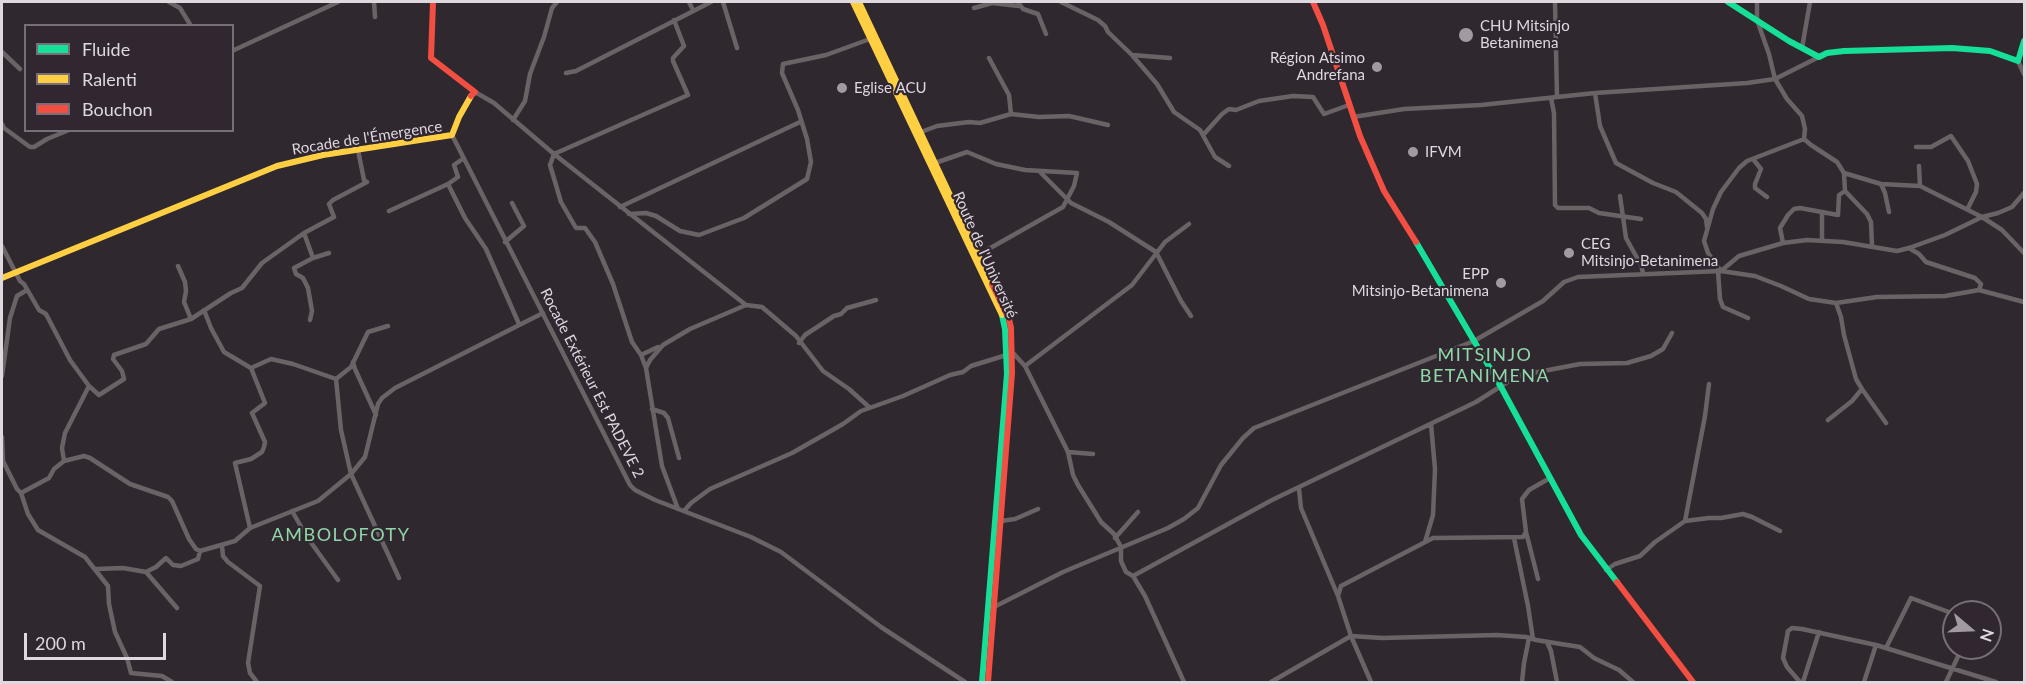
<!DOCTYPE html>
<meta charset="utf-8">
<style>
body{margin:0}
#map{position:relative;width:2026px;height:684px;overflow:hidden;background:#2f292f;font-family:Lato,sans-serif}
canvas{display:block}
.frame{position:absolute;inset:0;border:3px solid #dfd8df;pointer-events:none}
.legend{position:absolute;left:24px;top:24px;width:210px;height:108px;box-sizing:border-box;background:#312731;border:2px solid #776e77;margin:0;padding:8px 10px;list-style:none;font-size:18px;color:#dfd8df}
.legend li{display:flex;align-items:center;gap:12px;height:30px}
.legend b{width:30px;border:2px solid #776e77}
.north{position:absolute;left:1942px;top:600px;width:60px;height:60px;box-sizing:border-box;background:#312731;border:2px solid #776e77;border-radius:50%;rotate:109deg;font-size:16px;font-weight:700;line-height:24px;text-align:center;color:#dfd8df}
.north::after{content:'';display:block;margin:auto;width:21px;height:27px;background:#a19ba1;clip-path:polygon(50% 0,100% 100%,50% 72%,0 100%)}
.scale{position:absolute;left:24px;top:633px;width:142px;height:27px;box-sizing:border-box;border:3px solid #dfd8df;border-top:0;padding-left:8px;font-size:18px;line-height:21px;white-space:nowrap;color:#dfd8df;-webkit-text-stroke:4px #312731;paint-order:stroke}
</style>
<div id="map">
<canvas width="2026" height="684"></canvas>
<div class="frame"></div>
<ul class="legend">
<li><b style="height:8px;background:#16e098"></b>Fluide</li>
<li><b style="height:8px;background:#ffcf43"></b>Ralenti</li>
<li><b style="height:8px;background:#f24e42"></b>Bouchon</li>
</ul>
<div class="north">N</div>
<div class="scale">200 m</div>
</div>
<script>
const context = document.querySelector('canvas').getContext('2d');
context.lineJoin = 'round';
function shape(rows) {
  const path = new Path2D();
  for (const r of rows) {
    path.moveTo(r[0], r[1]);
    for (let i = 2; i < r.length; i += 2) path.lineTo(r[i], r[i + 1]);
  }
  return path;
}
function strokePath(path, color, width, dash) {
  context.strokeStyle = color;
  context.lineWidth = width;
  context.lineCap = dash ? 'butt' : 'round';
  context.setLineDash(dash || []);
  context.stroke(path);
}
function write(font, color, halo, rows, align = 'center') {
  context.font = font + ' Lato,sans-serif';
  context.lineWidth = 4.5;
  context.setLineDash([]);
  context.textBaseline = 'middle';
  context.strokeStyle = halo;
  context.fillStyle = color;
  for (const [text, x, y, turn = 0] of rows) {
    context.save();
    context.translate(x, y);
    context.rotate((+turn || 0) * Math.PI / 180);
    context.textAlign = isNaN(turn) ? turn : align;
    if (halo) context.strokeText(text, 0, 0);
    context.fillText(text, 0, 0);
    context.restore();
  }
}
strokePath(shape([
 [169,2,180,8,191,26],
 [374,2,375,17],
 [689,2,693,10],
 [723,2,737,48],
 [1018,2,1023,9,1038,14,1046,34],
 [1061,2,1098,20,1105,26,1108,32,1132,55,1157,84,1174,112,1200,130,1215,157,1229,166],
 [1555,2,1557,97],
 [1757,2,1757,20,1769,54,1775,79,1819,57],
 [974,8,992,3,1019,6],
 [1802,48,1810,2],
 [232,51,338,2],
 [2,52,20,69],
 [1132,55,1170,58],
 [989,58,1009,95,1011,114],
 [2018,61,2024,74],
 [566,73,576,71,711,2],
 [475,92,494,103,554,154,746,305,690,329,663,345,650,360,646,368,662,466,678,509],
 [1595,93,1600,126,1616,163,1653,183,1676,192,1702,213,1706,219,1707,227],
 [1551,98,1554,113,1555,205,1558,208,1589,208,1599,213,1641,219],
 [1353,117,1404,109,1481,105,1595,93,1747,83,1775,79,1787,99,1802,116,1805,129,1804,139,1811,145,1837,162,1844,173,1881,184,1920,186,1982,217,1998,213,2012,207,2024,193],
 [513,120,525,101,530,74,544,37,552,8,557,2],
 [2,124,4,128,30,147,34,147,47,139,69,130],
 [921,132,937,126,969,122,980,123,1011,114,1039,117,1069,116,1108,125],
 [1204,134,1222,114,1229,109,1236,110,1259,101,1293,96,1313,97,1324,114,1349,105],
 [452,135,630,485,635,490,655,500,751,537,781,552,881,627,965,682],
 [1916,147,1931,147,1951,136,1968,161,1977,184,1976,192,1968,208],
 [464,158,454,165,458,177,448,184,465,218,486,249,519,324],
 [1753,159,1761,169,1755,184,1755,188,1767,197],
 [935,163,967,152,996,164,1025,170,1077,173,1074,186,1063,207,978,255],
 [1919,166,1920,186],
 [1040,172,1071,203,1109,222,1156,252,1181,301,1191,316],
 [1844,173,1845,191,1867,214,1871,222,1872,245],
 [1881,184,1885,193,1889,212],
 [1620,196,1626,238,1641,265,1643,273],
 [620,207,800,122],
 [389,211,448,184],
 [629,214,646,213,656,216,680,231,699,235,744,218,807,179,811,162,807,139,798,110,782,73,783,64,826,55,870,39],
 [304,233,313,258],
 [1822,241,1822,213],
 [505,242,524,226,512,203],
 [1783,243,1780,228,1788,215,1794,209,1800,208,1838,215,1839,195,1845,191],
 [2,246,20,281,24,284,39,310,46,314,70,360,89,386,99,395,124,379,122,371,113,359,114,355,146,344,159,329,191,319,231,293,242,288,262,263,304,233,334,217,329,204,333,200,367,182,364,180,358,150],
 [1909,248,1919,254,1926,262,1975,278,1981,284,1979,290],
 [178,266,185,282,186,291,184,302,191,319],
 [1718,271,1720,299,1723,307,1748,318],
 [1721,271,1739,256,1783,243,1807,240,1843,242,1897,251,1909,248,1945,235,1982,217,2002,230,2024,253],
 [1721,271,1708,253,1704,241,1713,209,1721,192,1739,168,1747,161,1804,139],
 [1836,303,1841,317,1844,335,1856,379,1862,389,1886,423],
 [746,305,762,307,796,336,823,371,849,389,869,407],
 [204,310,211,328,224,352,251,368,265,403,252,413,265,442,264,447,262,452,251,459,235,463,250,528],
 [310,320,312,311,308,288,303,278,296,274,294,268,313,258,329,253],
 [388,326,368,332,351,367,336,379,341,430,351,474,399,578],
 [799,343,805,335,834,316,841,314,847,308,876,300],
 [641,355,658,347],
 [353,362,355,369,376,415],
 [1025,366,1132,285,1165,242,1189,224],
 [251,368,271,359,293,364,336,379],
 [646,368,641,355,632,342,613,284,595,242,585,228,576,228,561,202,550,165,554,154,688,95,673,61,673,58,684,46,674,20],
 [2,376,10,318,17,296,27,290],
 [652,409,664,413,668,418,679,458],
 [1828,420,1852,401,1862,389],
 [2,437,3,461],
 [1068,452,1093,454],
 [3,461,17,489,21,493,28,514,38,530,85,557,108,586,109,604,115,632,127,658,131,673,162,676,172,682],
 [64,461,62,448,65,433,89,386],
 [1299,489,1301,508,1338,596,1351,636,1371,682],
 [21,493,49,478,54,469,64,461,84,456,90,458,130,484,168,497,172,501,189,539,196,549,200,551],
 [292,511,307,537,338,580],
 [684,511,691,503,710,489,792,453,843,424,861,411,903,396,950,375,963,372,971,366,1013,353,1025,366,1068,452,1073,475,1078,485,1101,522,1114,534,1121,547,1121,561,1126,572,1133,576,1145,596,1184,682],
 [1001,521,1015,519,1038,509],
 [1685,521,1705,416,1709,384],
 [1526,532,1538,579],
 [1115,538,1138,512],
 [1514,538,1528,606,1533,639],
 [1425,542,1433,515,1435,469,1431,424],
 [222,546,223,556,228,562,260,586,248,663,250,673,257,682],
 [97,569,123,568,146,572,156,567,166,558,173,565,181,566,198,559,200,551,235,541,250,528,318,501,351,474,365,457,378,404,382,398,395,388,543,313],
 [1606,570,1615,564,1640,556,1655,542,1685,521,1709,518,1721,518,1743,514,1752,517,1780,531],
 [146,572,177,608],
 [1133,576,1272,500,1476,402,1517,376,1580,364,1627,363,1651,356,1663,349,1672,333],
 [1338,596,1341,586,1433,538,1523,537,1526,532,1522,499,1529,490,1550,478],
 [994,607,1063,572,1168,528,1184,519,1198,508,1221,465,1243,438,1254,428,1474,341,1543,301,1564,282,1578,277,1721,271,1755,276,1781,286,1809,299,1836,303,1877,297,1945,296,1979,290,2024,302],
 [1547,642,1551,651,1557,682],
 [1886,648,1911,598,1954,614],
 [1271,682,1351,636,1382,638,1497,635,1526,637,1536,640,1580,647,1594,658,1619,670,1633,682],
 [1522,682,1524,663,1529,638],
 [1800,682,1787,667,1783,658,1788,631,1792,628,1802,629,1876,645,1996,682],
 [1803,682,1819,632],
 [1864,682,1876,645],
 [1946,682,1962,648]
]), '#6b6266', 4.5);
strokePath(shape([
 [1728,2,1789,41,1819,57,1827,53,1844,51,1952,48,1990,51,2018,61,2024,41],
 [1416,242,1501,387,1581,535,1617,582],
 [982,682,1007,374,1005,329,1002,315]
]), '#16e098', 6);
strokePath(shape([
 [853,2,1002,315],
 [859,2,992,284],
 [2,278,277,166,323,155,452,135,459,117,471,96]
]), '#ffcf43', 6);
strokePath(shape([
 [433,2,431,58,475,92,471,96],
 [1313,2,1323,25,1360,136,1384,191,1416,242],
 [1617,582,1693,682],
 [988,682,1012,373,1011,328,1009,319,992,284]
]), '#f24e42', 6);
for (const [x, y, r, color] of [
 [1466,35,8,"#a19ba1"],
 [1377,67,6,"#a19ba1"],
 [842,88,6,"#a19ba1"],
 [1413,152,6,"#a19ba1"],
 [1569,253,6,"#a19ba1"],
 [1501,283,6,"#a19ba1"]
]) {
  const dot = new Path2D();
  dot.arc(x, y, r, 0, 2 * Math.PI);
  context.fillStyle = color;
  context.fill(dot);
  strokePath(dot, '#312731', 2);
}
write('15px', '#dfd8df', '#312731', [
 ["CHU Mitsinjo",1480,26],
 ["Betanimena",1480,43],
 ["Région Atsimo",1365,58,"right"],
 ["Andrefana",1365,75,"right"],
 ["Eglise ACU",854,88],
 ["IFVM",1425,152],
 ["CEG",1581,244],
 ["Mitsinjo-Betanimena",1581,261],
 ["EPP",1489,274,"right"],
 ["Mitsinjo-Betanimena",1489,291,"right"]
], 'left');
write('15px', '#dfd8df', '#312731', [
 ["Rocade de l'Émergence",367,138,-9],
 ["Route de l'Université",985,255,66],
 ["Rocade Extérieur Est PADEVE 2",592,383,63]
]);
context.letterSpacing = '1.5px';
write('18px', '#8fd8a7', '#312731', [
 ["MITSINJO",1485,355],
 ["BETANIMENA",1485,376],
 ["AMBOLOFOTY",341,535]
]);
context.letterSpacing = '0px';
</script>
